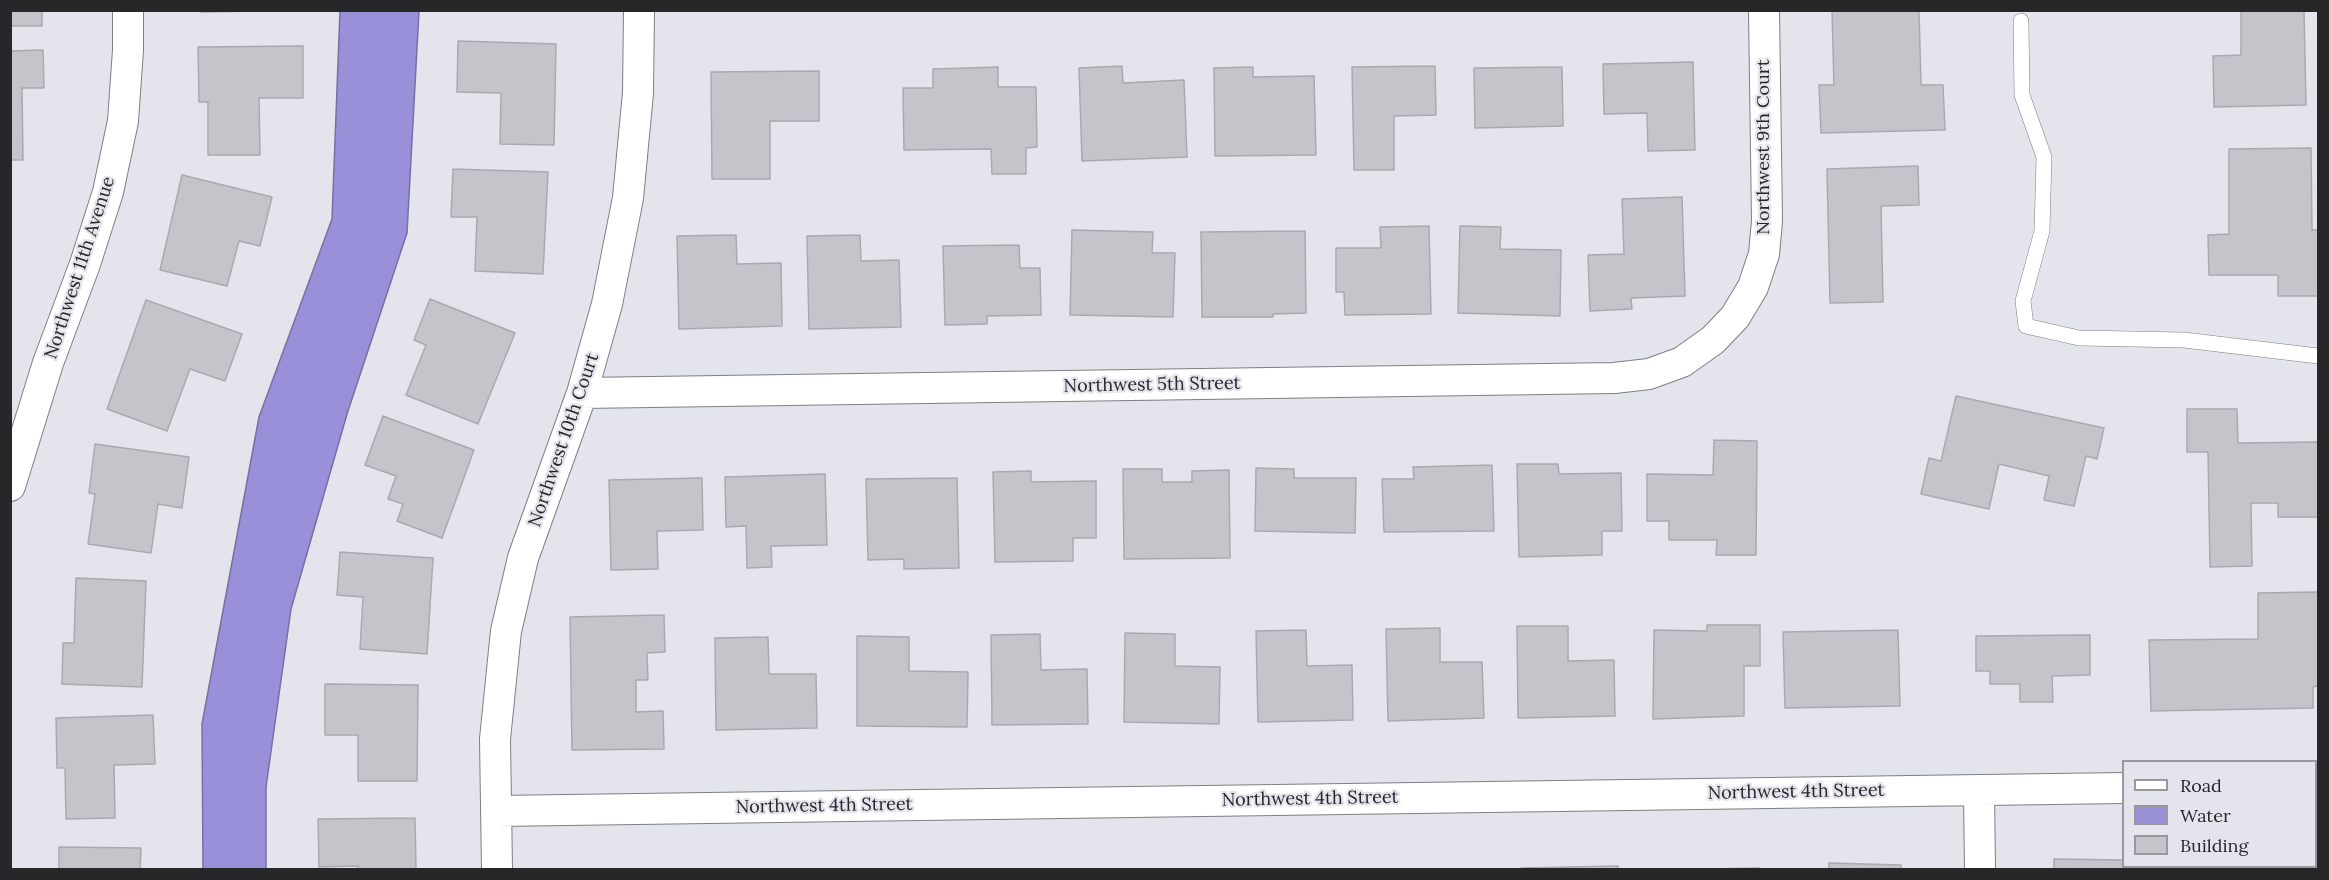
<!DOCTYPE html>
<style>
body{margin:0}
#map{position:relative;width:2329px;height:880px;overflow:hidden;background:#e4e4ec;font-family:Lora,serif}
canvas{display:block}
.frame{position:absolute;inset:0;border:12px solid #27272a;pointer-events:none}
.legend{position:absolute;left:2122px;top:760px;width:195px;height:108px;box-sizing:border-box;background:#e4e4ec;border:2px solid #98989e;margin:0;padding:8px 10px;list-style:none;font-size:18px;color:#27272a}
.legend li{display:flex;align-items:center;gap:12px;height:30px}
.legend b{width:30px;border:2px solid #98989e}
</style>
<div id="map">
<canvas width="2329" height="880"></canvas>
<div class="frame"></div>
<ul class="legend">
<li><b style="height:8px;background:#fff"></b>Road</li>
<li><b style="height:16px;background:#9890d8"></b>Water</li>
<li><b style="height:16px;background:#c4c4cb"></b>Building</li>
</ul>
</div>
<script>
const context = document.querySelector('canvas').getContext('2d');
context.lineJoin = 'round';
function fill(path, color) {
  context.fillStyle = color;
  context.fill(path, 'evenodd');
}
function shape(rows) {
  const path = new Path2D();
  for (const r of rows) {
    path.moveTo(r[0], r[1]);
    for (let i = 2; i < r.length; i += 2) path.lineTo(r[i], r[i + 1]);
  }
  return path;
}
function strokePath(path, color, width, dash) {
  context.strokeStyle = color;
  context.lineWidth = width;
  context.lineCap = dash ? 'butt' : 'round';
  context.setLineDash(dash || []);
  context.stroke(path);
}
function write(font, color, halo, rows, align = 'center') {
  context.font = font + ' Lora,serif';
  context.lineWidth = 4.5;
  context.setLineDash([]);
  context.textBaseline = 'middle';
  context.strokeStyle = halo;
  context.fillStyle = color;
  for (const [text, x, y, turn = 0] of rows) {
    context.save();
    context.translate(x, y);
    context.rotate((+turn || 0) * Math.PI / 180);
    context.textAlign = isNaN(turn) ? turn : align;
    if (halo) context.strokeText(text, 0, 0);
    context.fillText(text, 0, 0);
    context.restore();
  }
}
const water = shape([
 [340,11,419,11,407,233,347,414,291,609,266,787,266,869,203,869,202,724,259,417,332,219,340,11]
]);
fill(water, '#9890d8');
strokePath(water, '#7670a4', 1.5);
const building = shape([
 [10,10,42,10,42,26,10,26,10,10],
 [200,10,261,10,261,11,200,12,200,10],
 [1832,10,1919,10,1921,85,1943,85,1945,130,1821,133,1819,85,1834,85,1832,10],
 [2241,10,2304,10,2306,105,2214,107,2213,56,2241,55,2241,10],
 [458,41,556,44,554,145,500,144,501,93,457,92,458,41],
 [303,46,303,98,259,98,260,155,208,155,208,102,199,102,198,47,303,46],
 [43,50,44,88,22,88,23,160,10,160,10,51,43,50],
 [1693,62,1695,150,1648,151,1647,113,1604,114,1603,64,1693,62],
 [1122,66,1123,83,1184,80,1187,157,1082,161,1079,68,1122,66],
 [1435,66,1436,115,1394,116,1394,170,1354,170,1352,67,1435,66],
 [998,67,998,87,1036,87,1037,147,1026,148,1026,174,992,174,991,149,904,150,903,88,933,88,933,69,998,67],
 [1253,67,1253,77,1314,76,1316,155,1215,156,1214,68,1253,67],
 [1562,67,1563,126,1475,128,1474,68,1562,67],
 [819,71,819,121,770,121,770,179,712,179,711,72,819,71],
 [2311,148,2312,230,2318,230,2318,296,2278,296,2278,275,2209,275,2208,235,2229,234,2229,149,2311,148],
 [1918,166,1919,205,1881,206,1883,302,1830,303,1827,169,1918,166],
 [453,169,548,172,543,274,475,271,477,217,451,217,453,169],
 [182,175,272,197,260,246,239,241,227,286,160,270,182,175],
 [1682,197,1685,296,1631,298,1632,309,1590,311,1588,255,1624,254,1622,199,1682,197],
 [1429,226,1431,314,1345,315,1344,292,1336,292,1336,248,1381,248,1380,227,1429,226],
 [1460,226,1501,227,1500,249,1561,250,1560,316,1458,313,1460,226],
 [1072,230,1153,232,1152,253,1175,253,1173,317,1070,315,1072,230],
 [1305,231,1306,313,1273,314,1273,317,1202,317,1201,232,1305,231],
 [736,235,737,264,781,263,782,326,679,329,677,236,736,235],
 [860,235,861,261,899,260,901,327,809,329,807,236,860,235],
 [1019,245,1020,268,1040,268,1041,315,987,316,987,324,945,325,943,246,1019,245],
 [430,299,515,333,478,424,406,395,426,345,414,340,430,299],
 [146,300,242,334,225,381,190,369,167,431,107,409,146,300],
 [1956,396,2104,428,2097,459,2086,456,2074,506,2044,500,2049,476,1999,464,1989,509,1921,494,1929,458,1941,461,1956,396],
 [2187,409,2237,409,2238,443,2318,442,2318,517,2278,517,2278,503,2251,503,2252,566,2210,567,2208,452,2187,452,2187,409],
 [383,416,474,450,442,538,397,521,403,504,388,499,396,476,365,465,383,416],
 [1714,440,1757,441,1756,555,1716,555,1717,540,1669,540,1669,521,1647,521,1647,474,1713,475,1714,440],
 [95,444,189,457,182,508,158,504,151,553,88,544,95,494,89,493,95,444],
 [1517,464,1558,464,1559,474,1621,473,1622,531,1602,531,1602,555,1519,557,1517,464],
 [1492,465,1494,531,1384,532,1382,479,1414,479,1413,467,1492,465],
 [1256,468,1294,469,1294,478,1356,478,1355,533,1255,531,1256,468],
 [1123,469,1162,469,1162,482,1192,482,1192,471,1229,470,1230,558,1124,559,1123,469],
 [1031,471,1031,482,1096,481,1096,538,1073,538,1073,561,995,562,993,472,1031,471],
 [825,474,827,545,771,546,772,567,747,568,746,526,726,527,725,477,825,474],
 [702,478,703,530,657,531,658,569,611,570,609,480,702,478],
 [957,478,959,568,904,569,904,559,868,560,866,479,957,478],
 [340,552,433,558,427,654,360,649,363,597,337,595,340,552],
 [76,578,146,581,142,687,62,684,63,643,74,643,76,578],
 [2318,592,2318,686,2313,687,2313,708,2151,711,2149,640,2258,639,2258,593,2318,592],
 [664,615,665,652,647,653,648,680,636,680,636,712,663,711,664,749,572,750,570,617,664,615],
 [1707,625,1760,625,1760,666,1744,666,1744,716,1653,719,1654,630,1707,631,1707,625],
 [1517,626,1568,626,1568,661,1614,660,1615,716,1518,718,1517,626],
 [1440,628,1440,662,1482,662,1484,718,1388,721,1386,629,1440,628],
 [1306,630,1307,666,1352,665,1353,720,1258,722,1256,631,1306,630],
 [1898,630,1900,706,1785,708,1783,632,1898,630],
 [1125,633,1175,634,1175,666,1220,667,1219,724,1124,722,1125,633],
 [1040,634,1041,670,1087,669,1088,724,992,725,991,635,1040,634],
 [2090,635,2090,675,2052,676,2053,702,2020,702,2020,684,1990,684,1990,671,1976,671,1976,636,2090,635],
 [857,636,909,637,909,671,968,672,967,727,857,726,857,636],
 [768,637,769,674,816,674,817,728,716,730,715,638,768,637],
 [325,684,418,685,417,781,358,781,358,735,325,735,325,684],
 [153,715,155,764,114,765,115,818,66,819,65,768,57,768,56,718,153,715],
 [415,818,416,870,358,870,358,866,319,867,318,819,415,818],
 [59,847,141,848,140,870,59,870,59,847],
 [2054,859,2124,860,2124,866,2156,866,2156,870,2054,870,2054,859],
 [1829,863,1901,865,1901,870,1829,870,1829,863],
 [1618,866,1618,870,1521,870,1521,868,1618,866],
 [2220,866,2314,866,2315,870,2220,870,2220,866],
 [1760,868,1760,870,1659,870,1760,868]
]);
fill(building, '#c4c4cb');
strokePath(building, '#a9a9b0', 1.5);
const lane = shape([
 [2021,21,2022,95,2044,157,2042,231,2023,301,2026,326,2079,338,2184,340,2318,356]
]);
const street = shape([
 [582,393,1614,378,1649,374,1682,362,1713,340,1735,317,1753,287,1764,254,1767,221,1764,10],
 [10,486,48,363,85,264,108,192,123,121,128,50,128,10],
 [2316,785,2318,785],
 [1979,790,1980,870],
 [496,811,2124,788],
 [497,870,495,739,506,631,523,558,582,393,607,304,628,198,638,93,639,10]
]);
strokePath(lane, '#7e7e85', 16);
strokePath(street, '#7e7e85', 32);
strokePath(lane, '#fff', 15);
strokePath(street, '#fff', 30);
write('18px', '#27272a', '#e4e4ec', [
 ["Northwest 9th Court",1764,147,-90],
 ["Northwest 11th Avenue",80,268,-72],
 ["Northwest 5th Street",1152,385,-1],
 ["Northwest 10th Court",564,440,-71],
 ["Northwest 4th Street",1796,792,-1],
 ["Northwest 4th Street",1310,799,-1],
 ["Northwest 4th Street",824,806,-1]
]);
</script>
